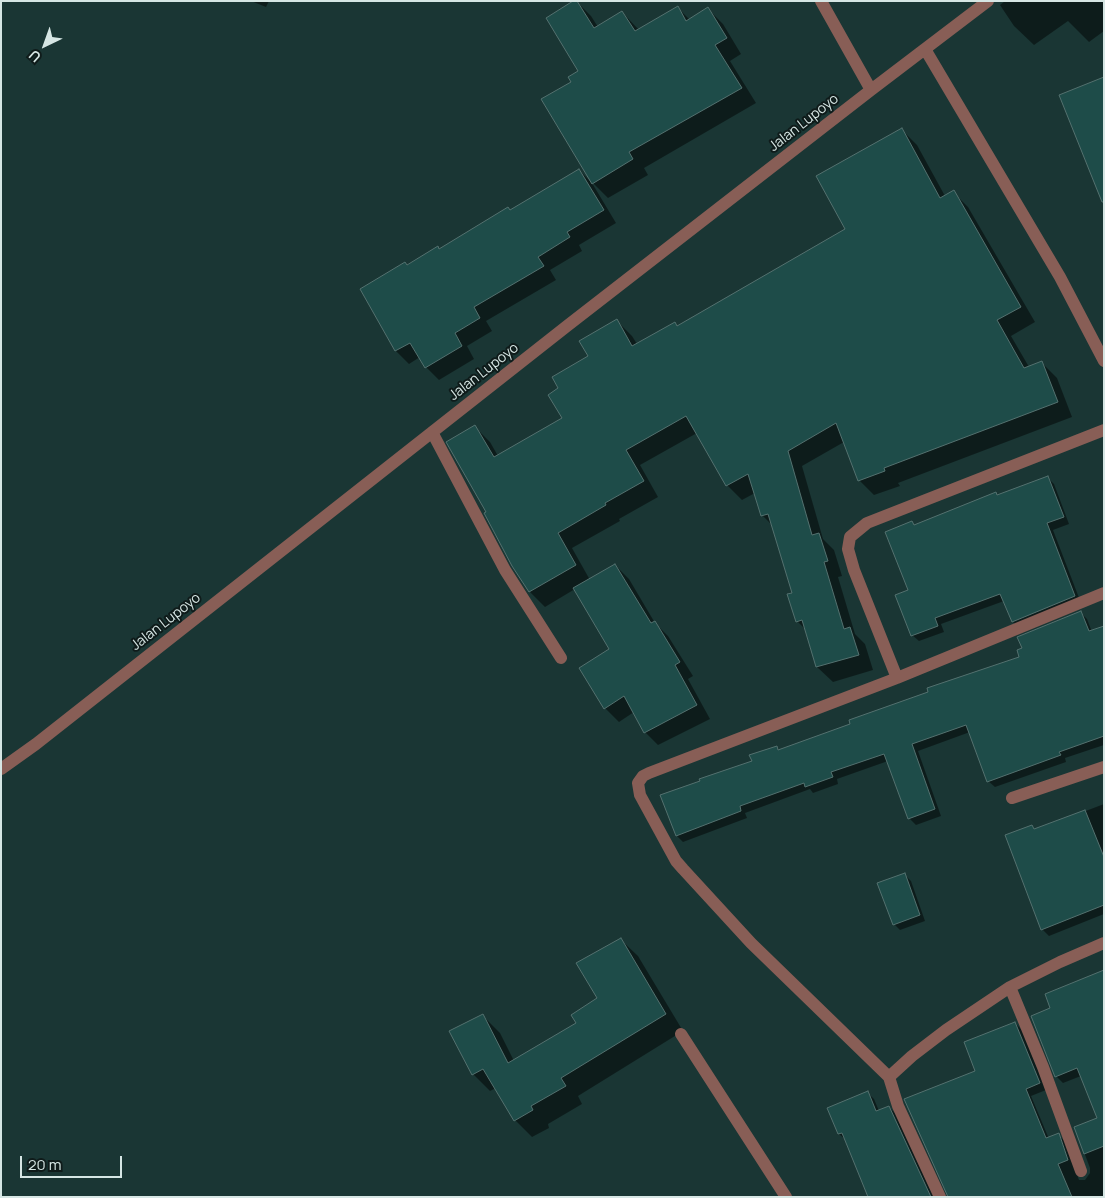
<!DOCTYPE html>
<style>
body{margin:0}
#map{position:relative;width:1105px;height:1198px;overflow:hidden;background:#1a3634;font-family:Manrope,sans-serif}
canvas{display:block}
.frame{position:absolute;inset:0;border:2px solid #d6e6e4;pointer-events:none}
.north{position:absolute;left:20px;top:20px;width:50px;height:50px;-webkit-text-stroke:4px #0f1b1a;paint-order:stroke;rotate:222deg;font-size:14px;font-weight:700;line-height:20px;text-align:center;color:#d6e6e4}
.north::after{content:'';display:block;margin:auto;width:18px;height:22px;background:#d6e6e4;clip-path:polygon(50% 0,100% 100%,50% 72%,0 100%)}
.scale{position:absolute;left:20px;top:1156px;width:102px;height:22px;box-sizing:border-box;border:2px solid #d6e6e4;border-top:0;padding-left:6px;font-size:15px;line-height:18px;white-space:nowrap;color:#d6e6e4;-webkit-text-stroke:4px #0f1b1a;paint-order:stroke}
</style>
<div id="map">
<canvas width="1105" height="1198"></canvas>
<div class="frame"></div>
<div class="north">U</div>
<div class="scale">20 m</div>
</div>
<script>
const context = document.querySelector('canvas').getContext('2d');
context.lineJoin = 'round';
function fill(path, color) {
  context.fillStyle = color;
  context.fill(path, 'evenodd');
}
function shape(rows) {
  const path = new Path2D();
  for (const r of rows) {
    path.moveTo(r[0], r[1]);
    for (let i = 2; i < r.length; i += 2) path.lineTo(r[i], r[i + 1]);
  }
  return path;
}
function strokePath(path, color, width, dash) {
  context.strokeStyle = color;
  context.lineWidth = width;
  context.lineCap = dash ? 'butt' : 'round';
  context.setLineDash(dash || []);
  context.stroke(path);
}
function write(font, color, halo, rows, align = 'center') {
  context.font = font + ' Manrope,sans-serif';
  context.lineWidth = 4;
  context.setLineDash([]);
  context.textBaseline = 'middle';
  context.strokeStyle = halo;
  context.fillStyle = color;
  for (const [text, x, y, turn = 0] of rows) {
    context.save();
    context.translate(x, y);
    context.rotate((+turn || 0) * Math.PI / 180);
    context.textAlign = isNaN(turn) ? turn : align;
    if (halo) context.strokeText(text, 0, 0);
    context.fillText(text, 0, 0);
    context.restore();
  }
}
fill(shape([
 [251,1,269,1,266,7],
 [576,1,591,16,598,27,622,12,639,30,678,8,690,20,708,9,723,24,741,54,730,61,756,103,644,168,648,175,608,198,593,183,573,82,580,72],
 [1005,1,1104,1,1104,31,1089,42,1068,21,1034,45,1014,26,1000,5],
 [902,130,917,145,945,196,953,192,968,207,1035,322,1011,336,1029,367,1041,362,1057,378,1072,417,898,483,900,486,874,495,859,480,844,442,802,466,823,539,834,550,842,576,838,577,855,634,865,644,873,670,833,682,817,667,806,630,797,621,793,594,773,526,762,515,755,493,742,500,727,485,697,433,640,465,658,497,619,519,620,521,572,548,590,580,615,565,629,579,655,623,668,636,693,676,688,679,710,719,658,745,645,732,634,712,619,722,605,708,611,649,575,589,545,607,530,592,513,565,488,512,475,427,490,442,498,456,563,419,560,388,590,356,617,321,632,336,637,344,674,323,678,327,847,230],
 [579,170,592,183,616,223,579,245,582,251,550,270,556,280,486,321,492,331,467,346,474,359,439,380,426,367,420,357,409,364,396,351,361,289,438,248,440,250,510,212],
 [1047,477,1054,484,1069,524,1053,530,1081,603,1019,628,1013,622,1004,601,941,624,944,632,919,641,912,635,909,590,912,523,915,526],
 [1081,613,1087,619,1092,632,1104,627,1104,745,1065,758,1066,762,995,787,988,781,970,732,918,751,941,816,916,825,909,818,888,761,837,779,838,784,813,793,810,789,745,813,747,818,683,842,677,836,662,795,753,762,776,747,780,751,852,725,1021,658],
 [1104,804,1104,914,1049,936,1042,929,1032,826,1036,830],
 [905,875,911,881,925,921,900,930,894,924],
 [620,939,638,956,683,1031,578,1096,582,1104,548,1124,549,1128,532,1137,515,1120,496,1088,490,1091,473,1074,483,1016,500,1033,514,1061,578,1024,599,999],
 [1104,981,1104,1197,949,1197,977,1072,1015,1023,1022,1030,1046,1090,1031,1096,1049,1139,1058,1135,1065,1141,1079,1180,1085,1180,1090,1173,1090,1168,1075,1128,1099,1118,1081,1076,1063,1083,1056,1076,1052,1008],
 [868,1093,874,1099,879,1111,889,1107,896,1114,934,1197,870,1197,846,1140,839,1134]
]), '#0007');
const building = shape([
 [573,1,577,1,594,28,622,11,635,31,678,6,686,21,708,7,727,38,715,45,742,88,629,152,633,159,592,184,541,99,571,82,568,77,578,71,546,18,573,1],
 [1104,77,1104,202,1102,202,1059,95,1104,77],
 [902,128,940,198,954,190,1021,307,997,320,1024,368,1042,361,1058,402,884,468,885,471,858,481,836,423,788,451,812,535,819,533,828,561,824,562,844,629,850,627,859,655,816,667,802,620,796,622,787,594,792,593,768,514,761,516,748,474,726,486,686,416,626,450,644,481,605,503,606,505,558,533,576,565,529,592,512,566,484,513,486,512,446,442,475,425,494,457,562,418,548,395,558,388,552,377,588,356,579,341,617,319,632,346,675,322,677,326,845,229,816,176,902,128],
 [579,169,604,210,567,232,570,237,538,257,544,266,474,307,480,318,455,333,462,346,425,368,410,343,395,351,360,289,405,262,407,265,438,246,439,249,508,207,510,210,579,169],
 [1048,476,1064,517,1047,523,1075,596,1012,622,1000,594,935,618,938,626,911,636,895,595,908,590,885,532,912,521,914,525,996,492,997,495,1048,476],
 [615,564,651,623,655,621,680,662,675,665,697,705,644,733,624,696,604,709,579,668,609,649,573,588,615,564],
 [1081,611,1089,631,1104,626,1104,736,1059,752,1061,755,987,782,966,725,912,744,935,809,908,819,884,754,831,772,833,777,805,787,804,783,740,806,741,811,676,836,660,795,700,781,699,779,752,761,749,755,777,746,778,750,850,724,849,720,928,692,927,688,1019,657,1017,650,1022,648,1017,637,1081,611],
 [1085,810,1104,857,1104,905,1041,930,1005,835,1032,825,1034,829,1085,810],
 [905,873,920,915,893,925,877,883,905,873],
 [621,938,666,1014,561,1078,566,1086,531,1106,533,1110,514,1121,483,1069,472,1075,449,1031,483,1014,508,1063,576,1023,571,1015,597,998,576,963,621,938],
 [1104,970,1104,1146,1084,1154,1074,1127,1097,1118,1077,1068,1055,1077,1031,1016,1050,1008,1045,994,1104,970],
 [1015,1022,1040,1083,1026,1089,1046,1138,1059,1133,1068,1160,1058,1164,1072,1197,948,1197,904,1099,975,1071,964,1042,1015,1022],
 [868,1091,876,1111,889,1106,931,1197,868,1197,842,1133,838,1134,827,1108,868,1091]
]);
fill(building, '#1e4c49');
strokePath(building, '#54716f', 1);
strokePath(shape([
 [821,1,871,90],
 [925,49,1060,277,1104,361],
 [432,432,505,570,561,658],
 [897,678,854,570,848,549,850,537,867,523,1104,430],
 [1,769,36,744,567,326,871,90,988,1],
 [1012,798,1104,767],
 [1010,987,1043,1067,1081,1171],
 [681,1034,786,1197],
 [889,1077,751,943,683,869,676,861,640,795,638,783,643,776,649,773,897,678,1104,593],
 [940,1197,898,1106,889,1077,912,1056,946,1030,1010,987,1060,962,1104,943]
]), '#885e56', 12);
write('14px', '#d6e6e4', '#0f1b1a', [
 ["Jalan Lupoyo",804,123,-38],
 ["Jalan Lupoyo",484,372,-38],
 ["Jalan Lupoyo",166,622,-38]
]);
</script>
